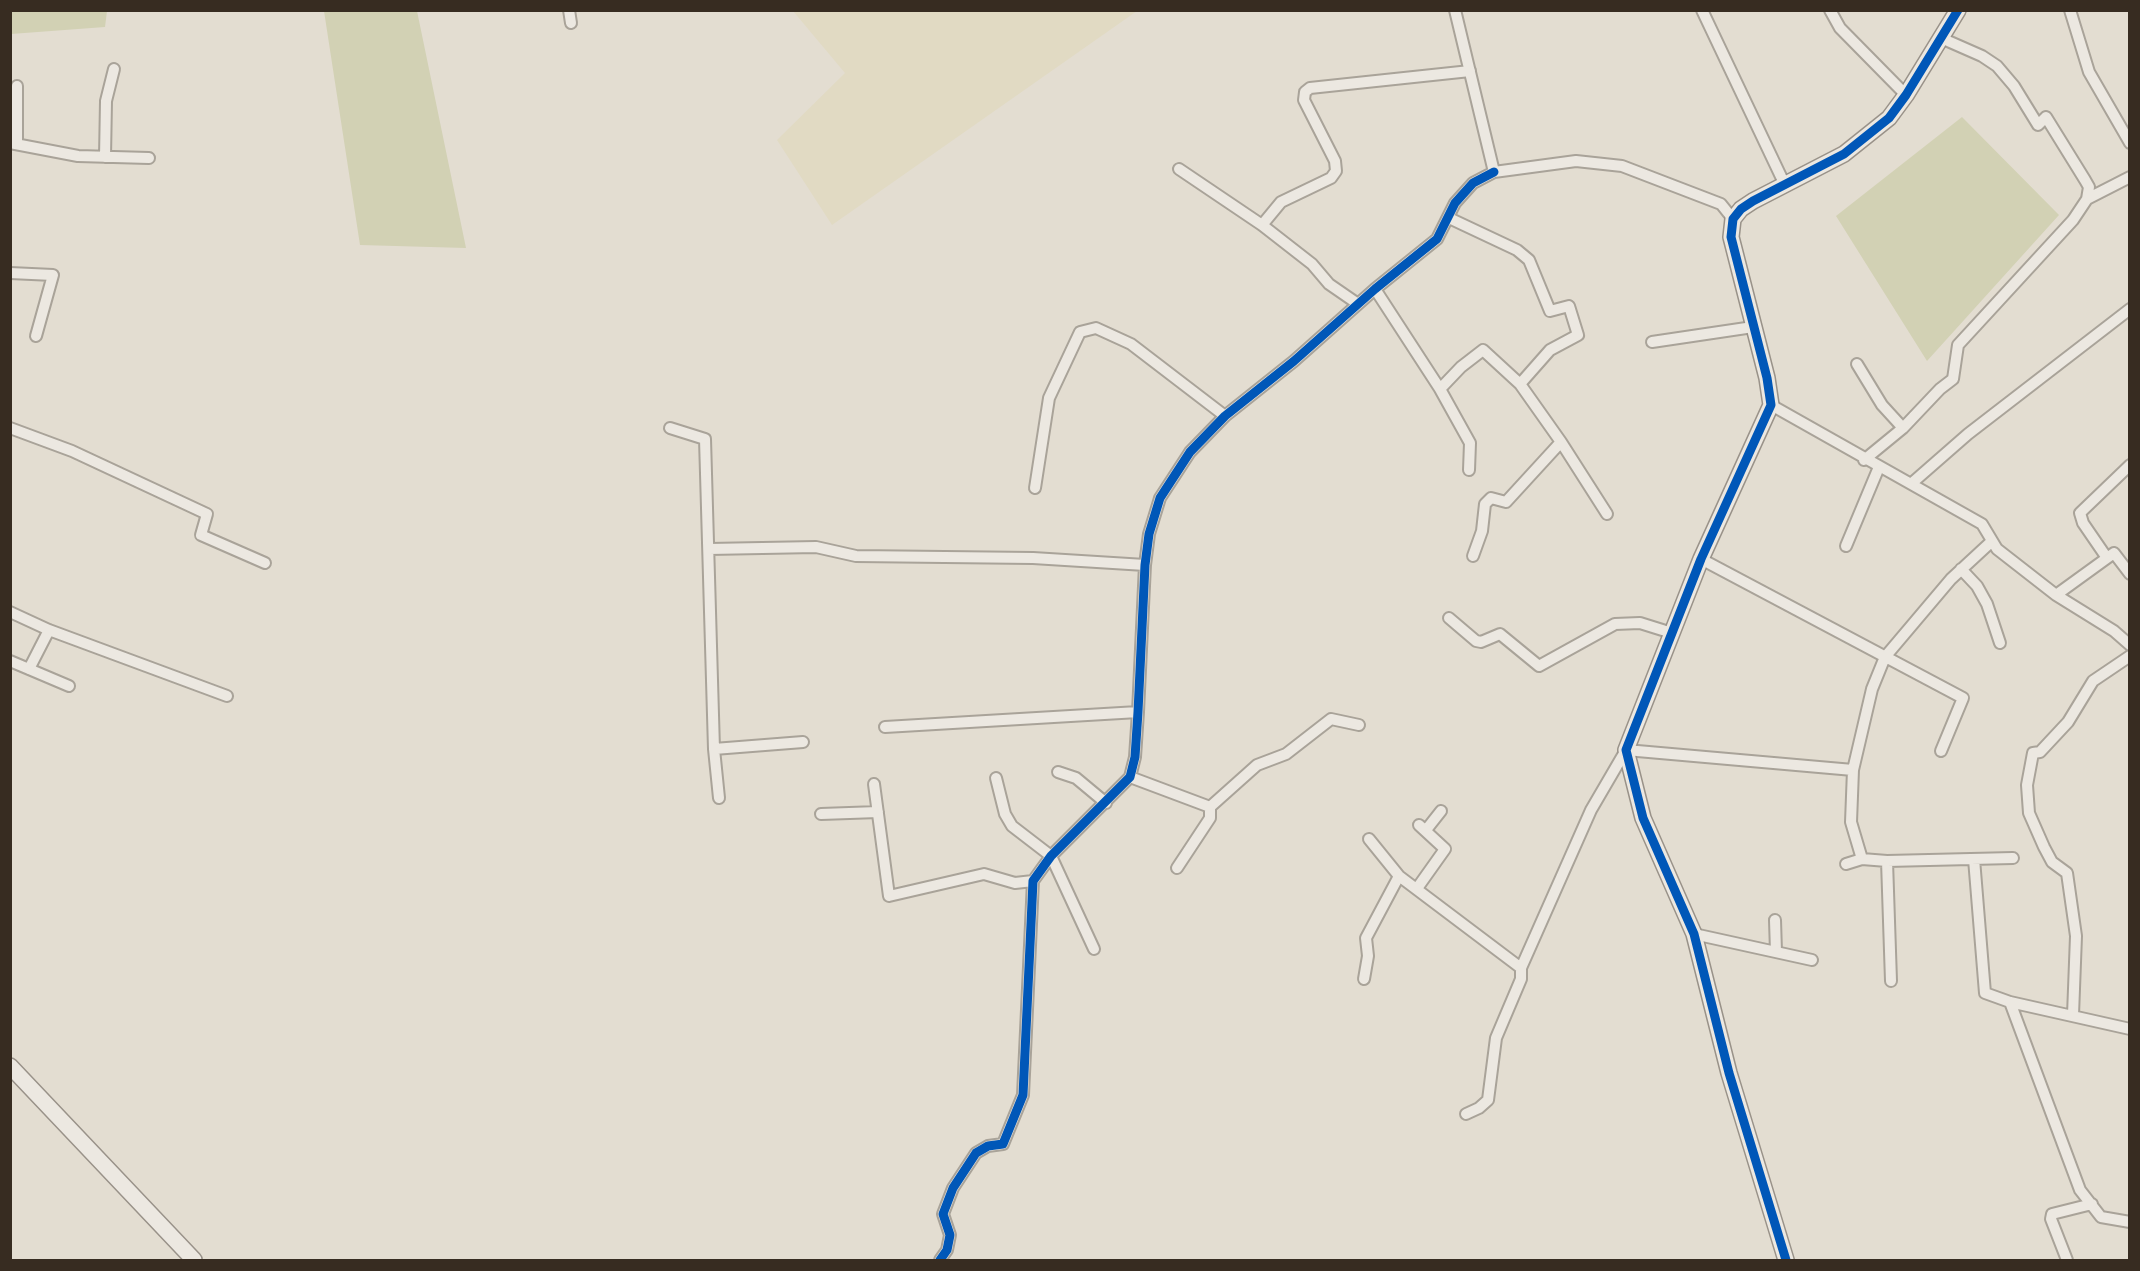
<!DOCTYPE html>
<style>
body{margin:0}
#map{position:relative;width:2140px;height:1271px;overflow:hidden;background:#e3ddd1;font-family:Georgia,serif}
canvas{display:block}
.frame{position:absolute;inset:0;border:12px solid #372c21;pointer-events:none}
</style>
<div id="map">
<canvas width="2140" height="1271"></canvas>
<div class="frame"></div>
</div>
<script>
const context = document.querySelector('canvas').getContext('2d');
context.lineJoin = 'round';
function fill(path, color) {
  context.fillStyle = color;
  context.fill(path, 'evenodd');
}
function shape(rows) {
  const path = new Path2D();
  for (const r of rows) {
    path.moveTo(r[0], r[1]);
    for (let i = 2; i < r.length; i += 2) path.lineTo(r[i], r[i + 1]);
  }
  return path;
}
function strokePath(path, color, width, dash) {
  context.strokeStyle = color;
  context.lineWidth = width;
  context.lineCap = dash ? 'butt' : 'round';
  context.setLineDash(dash || []);
  context.stroke(path);
}
fill(shape([
 [793,11,1137,11,832,225,777,140,845,73]
]), '#e1dac3');
fill(shape([
 [11,10,107,11,105,27,11,34],
 [324,11,417,11,466,248,360,245],
 [1962,117,2059,215,1927,361,1836,216]
]), '#d2d1b4');
const street = shape([
 [569,10,571,23],
 [1455,10,1494,172,1576,161,1622,166,1721,204,1733,219],
 [1702,10,1785,185],
 [1830,10,1840,28,1906,95],
 [2070,10,2089,72,2130,143],
 [10,143,78,156,149,158],
 [17,144,17,86],
 [105,157,106,101,114,69],
 [1179,169,1262,225,1312,264,1329,284,1358,304],
 [2087,199,2130,177],
 [1449,218,1517,250,1529,260,1550,311,1569,306,1578,335,1550,350,1520,384],
 [1262,225,1281,202,1331,178,1336,171,1335,161,1304,100,1305,92,1310,88,1470,71],
 [10,273,53,275,36,336],
 [1375,289,1440,389,1470,443,1469,470],
 [1652,342,1753,327],
 [1857,364,1882,405,1903,428],
 [1440,389,1461,367,1483,350,1520,384,1561,442,1607,514],
 [1771,405,1982,524,1997,549,2056,595,2114,631,2130,645],
 [10,428,72,451,207,514,201,535,265,563],
 [670,428,705,439,714,749,719,798],
 [1864,460,1903,428,1940,389,1953,379,1958,345,2073,220,2087,199,2089,187,2085,180,2046,117,2038,125,2014,86,1997,66,1982,56,1941,38],
 [1912,483,1968,434,2130,309],
 [1035,488,1049,398,1080,332,1096,328,1131,344,1225,416],
 [1846,546,1879,467],
 [709,549,816,547,856,556,1033,558,1145,565],
 [1473,556,1482,531,1485,504,1491,498,1506,502,1561,442],
 [2107,558,2083,523,2080,513,2130,465],
 [1701,559,1963,698,1941,751],
 [1961,569,1977,586,1987,604,2000,643],
 [2056,595,2114,553,2130,574],
 [10,612,49,630,227,696],
 [1449,618,1476,641,1481,642,1500,634,1539,666,1615,624,1640,623,1672,633],
 [10,661,69,686],
 [29,669,49,630],
 [885,727,1138,712],
 [714,749,803,742],
 [1058,772,1076,778,1106,803],
 [1130,777,1210,807],
 [996,778,1005,814,1012,826,1051,856,1094,949],
 [874,784,889,896,984,874,1015,883,1033,881],
 [821,814,878,812],
 [1426,830,1441,811],
 [1369,839,1399,876,1521,968],
 [1862,859,1851,822,1853,770,1872,689,1885,657,1951,579,1991,542],
 [1974,859,1985,993,2010,1002,2130,1029],
 [1887,861,1891,981],
 [1846,864,1862,859,1887,861,2013,858],
 [1177,868,1210,818,1210,807,1257,765,1286,754,1331,719,1359,725],
 [1418,887,1445,849,1419,825],
 [1775,920,1776,952],
 [1694,934,1812,960],
 [1364,979,1368,956,1366,938,1399,876],
 [2010,1002,2080,1190,2101,1217,2130,1222],
 [2073,1015,2076,936,2067,873,2052,862,2044,847,2029,813,2027,785,2033,753,2040,752,2068,722,2093,681,2130,656],
 [1466,1114,1479,1108,1488,1100,1496,1038,1521,979,1521,968,1591,810,1626,750,1853,770],
 [940,1260,947,1250,950,1235,943,1214,953,1188,976,1153,988,1146,1003,1144,1023,1095,1033,881,1051,856,1130,777,1135,757,1138,712,1145,565,1149,534,1160,498,1190,452,1225,416,1294,361,1375,289,1437,239,1455,203,1473,183,1494,172],
 [2067,1260,2051,1219,2052,1214,2092,1204]
]);
const secondary = shape([
 [10,1066,194,1260],
 [1786,1260,1729,1073,1694,934,1643,818,1626,750,1701,559,1771,405,1767,378,1731,237,1733,219,1741,209,1753,201,1844,154,1889,118,1906,95,1958,10]
]);
strokePath(street, '#a9a399', 14);
strokePath(secondary, '#999289', 18);
strokePath(street, '#ece8e1', 10);
strokePath(secondary, '#ece8e1', 15);
strokePath(shape([
 [940,1260,947,1250,950,1235,943,1214,953,1188,976,1153,988,1146,1003,1144,1023,1095,1033,881,1051,856,1130,777,1135,757,1138,712,1145,565,1149,534,1160,498,1190,452,1225,416,1294,361,1375,289,1437,239,1455,203,1473,183,1494,172],
 [1786,1260,1729,1073,1694,934,1643,818,1626,750,1701,559,1771,405,1767,378,1731,237,1733,219,1741,209,1753,201,1844,154,1889,118,1906,95,1958,10]
]), '#0057b8', 9);
</script>
